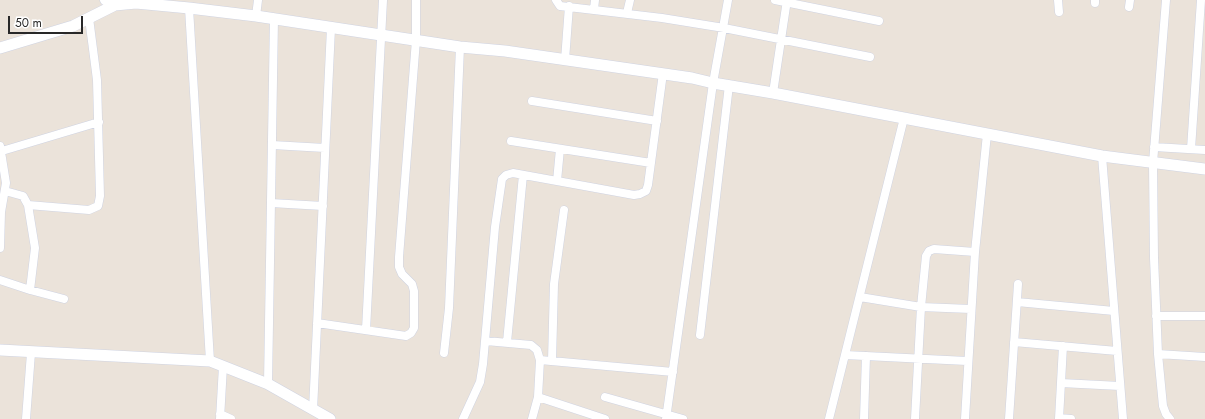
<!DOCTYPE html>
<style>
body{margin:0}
#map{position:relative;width:1205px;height:419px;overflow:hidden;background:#ebe3da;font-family:Jost,sans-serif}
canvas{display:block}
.scale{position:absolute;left:8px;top:16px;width:75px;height:18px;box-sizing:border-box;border:2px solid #282828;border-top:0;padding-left:5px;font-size:12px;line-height:14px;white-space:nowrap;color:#282828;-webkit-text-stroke:3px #fff;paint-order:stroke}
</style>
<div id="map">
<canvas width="1205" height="419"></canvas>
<div class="scale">50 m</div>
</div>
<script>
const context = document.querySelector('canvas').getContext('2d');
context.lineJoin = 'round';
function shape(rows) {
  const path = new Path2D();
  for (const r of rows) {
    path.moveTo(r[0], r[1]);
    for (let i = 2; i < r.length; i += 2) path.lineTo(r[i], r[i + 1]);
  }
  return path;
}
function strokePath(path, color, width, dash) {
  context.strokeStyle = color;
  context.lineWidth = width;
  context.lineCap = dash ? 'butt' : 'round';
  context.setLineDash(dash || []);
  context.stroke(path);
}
const minor = shape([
 [556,0,560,6,662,18,724,28,870,57],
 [775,0,879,21],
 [1058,0,1059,12],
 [1095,0,1095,3],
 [1166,0,1153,163,1154,258,1158,354,1163,406,1166,414,1170,419],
 [1129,7,1130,0],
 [189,8,210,361],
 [594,9,595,0],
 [627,13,630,0],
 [256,16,258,0],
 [565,60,569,6],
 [773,93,787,0],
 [532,101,657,121],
 [511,141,651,163],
 [272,145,325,148],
 [0,146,6,183,1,212,0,248],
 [1154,147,1205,150],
 [1191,149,1201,0],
 [2,151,99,122],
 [1102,156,1123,419],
 [557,181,560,149],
 [5,191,23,196,28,205,35,248,30,290],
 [271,203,323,206],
 [28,205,89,210,98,206,100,196,97,80,89,18],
 [0,280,30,290,64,299],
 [860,297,921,307,971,309],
 [1017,302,1114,311],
 [1156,316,1205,316],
 [317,323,406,336,411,333,414,328,414,291,412,284,402,274,399,267,399,257,416,40,416,0],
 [366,330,383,0],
 [700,335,729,85],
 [486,341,531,345,537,350,540,360,538,397,532,419],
 [507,342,523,175],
 [1014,342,1117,351],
 [444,353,449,308,460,47],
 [1158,354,1205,357],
 [845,355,967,361],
 [540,360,673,372],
 [552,361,554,284,564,210],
 [1061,383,1120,386],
 [268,384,274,18],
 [538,397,605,419],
 [605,397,683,419],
 [313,410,331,28],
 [220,414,231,419],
 [1059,418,1071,419],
 [26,419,31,353],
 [220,419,223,366],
 [463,419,480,382,483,364,495,227,502,179,506,175,513,173,634,195,640,194,646,191,648,185,663,73],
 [666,419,713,83,728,0],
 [829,419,904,118],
 [864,419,866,356],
 [915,419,921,307,926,256,929,251,934,249,975,252],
 [965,419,975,252,987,134],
 [1009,419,1018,284],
 [1059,419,1063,346]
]);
const tertiary = shape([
 [105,0,115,5]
]);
const secondary = shape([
 [0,48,73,26,115,5,136,3,189,8,256,16,460,47,505,51,692,78,713,83,773,93,1102,156,1205,169],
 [0,350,210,361,268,384,330,419]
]);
strokePath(minor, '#cfd3e1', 9);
strokePath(tertiary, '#cfd3e1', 11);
strokePath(secondary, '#cfd3e1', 12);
strokePath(minor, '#fff', 8);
strokePath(tertiary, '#fff', 10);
strokePath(secondary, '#fff', 11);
</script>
